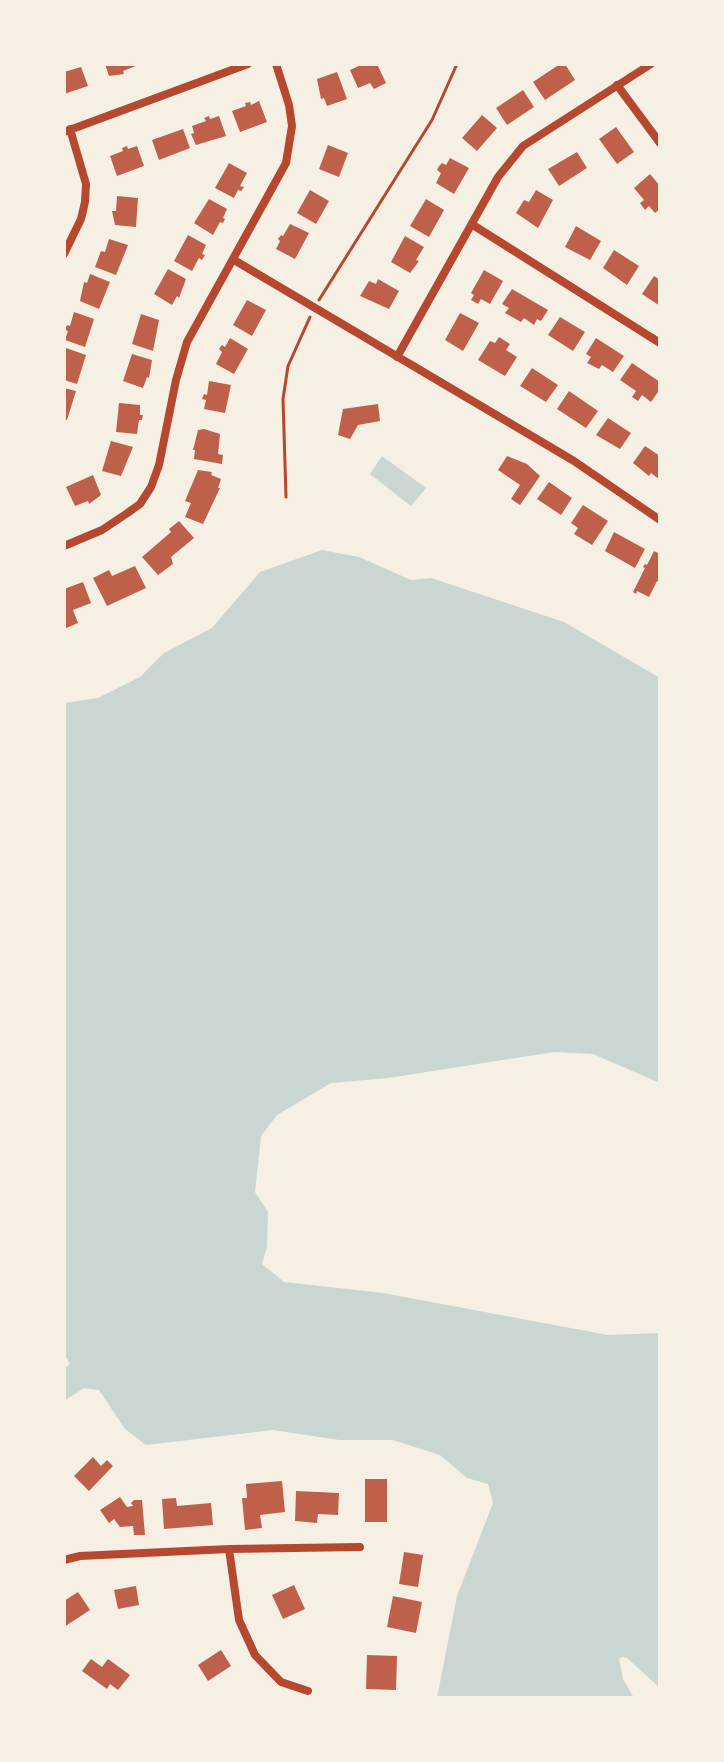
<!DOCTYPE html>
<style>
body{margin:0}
#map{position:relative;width:724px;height:1762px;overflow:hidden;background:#f6efe4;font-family:Poppins,sans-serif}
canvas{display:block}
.frame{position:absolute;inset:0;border:66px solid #f6efe4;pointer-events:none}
</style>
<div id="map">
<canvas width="724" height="1762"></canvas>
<div class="frame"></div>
</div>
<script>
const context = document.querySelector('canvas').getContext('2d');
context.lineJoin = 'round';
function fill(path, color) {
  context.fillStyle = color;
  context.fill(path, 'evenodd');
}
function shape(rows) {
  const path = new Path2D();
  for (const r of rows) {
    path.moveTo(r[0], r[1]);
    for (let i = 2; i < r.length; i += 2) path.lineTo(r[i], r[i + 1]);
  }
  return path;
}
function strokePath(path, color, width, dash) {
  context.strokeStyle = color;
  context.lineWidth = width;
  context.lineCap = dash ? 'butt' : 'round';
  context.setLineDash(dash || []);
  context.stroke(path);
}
fill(shape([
 [382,456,426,488,411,506,370,474],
 [322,550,359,557,411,580,431,578,564,622,660,678,660,1083,593,1054,554,1052,388,1078,331,1083,277,1115,261,1136,255,1192,268,1212,267,1247,262,1264,284,1282,383,1293,608,1335,660,1333,660,1688,627,1658,622,1657,619,1659,623,1679,634,1698,437,1698,457,1596,493,1503,488,1484,467,1478,440,1455,393,1440,339,1440,273,1430,146,1445,125,1429,99,1390,84,1388,64,1401,64,1369,70,1364,64,1354,64,703,98,698,140,677,164,653,212,628,260,572]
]), '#c9d6d2');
fill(shape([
 [105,64,136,64,136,66,123,71,124,74,109,76],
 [363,64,377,64,386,83,374,89,370,83,358,88,350,70],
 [560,64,565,64,575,80,545,100,533,82],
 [81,67,88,86,64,94,64,72],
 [337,72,347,99,327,106,324,98,321,99,317,79],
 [523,90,534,107,507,125,496,108],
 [259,101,267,122,240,132,232,111,246,106,245,103,250,102,251,105],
 [482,115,497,128,477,151,462,138],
 [209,116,210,119,219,116,226,136,196,145,191,134,194,133,192,126,206,121,204,118],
 [616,127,634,152,617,164,599,139],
 [183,129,190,148,159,160,152,140],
 [328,145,348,153,339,177,319,169],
 [127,146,128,149,137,146,144,166,117,176,110,156,123,151,122,148],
 [577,152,587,168,559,186,548,169],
 [450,158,469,168,454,194,436,183,441,173,437,170,439,166,442,163,446,165],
 [229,163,247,173,240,186,244,187,241,191,238,190,234,198,215,188],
 [650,174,660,186,660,209,655,213,649,206,645,210,640,203,644,200,634,188],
 [310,190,329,201,316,224,297,213],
 [536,190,553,200,538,228,516,213,524,200,529,202],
 [117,196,138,198,136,227,115,225,112,211,116,211],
 [209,199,227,209,223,218,225,219,223,223,220,222,213,235,194,223],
 [426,199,444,210,429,237,410,226],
 [290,224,309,233,295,259,276,249,280,241,278,239,281,235,283,236],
 [576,226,601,241,590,260,565,247],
 [188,235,206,245,202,254,205,255,202,260,199,258,192,271,174,261],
 [405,236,424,247,416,260,419,261,410,273,391,262],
 [109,239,128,245,116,275,95,267,101,251,105,252],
 [614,250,639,266,627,285,603,268],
 [168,269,186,279,179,298,177,296,172,305,154,294],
 [484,270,503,281,490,304,481,299,478,304,471,300,474,295,471,293],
 [90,274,110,282,99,309,80,301,84,282,87,283],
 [654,276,660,280,660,306,642,294],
 [378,279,399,291,389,309,360,296,369,281,376,284],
 [512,289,548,310,541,321,537,319,534,325,524,318,521,322,505,313,509,308,502,304],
 [247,300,266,310,252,336,233,325],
 [74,312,94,319,85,347,65,340,68,331,65,330,67,325,70,326],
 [460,313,479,323,463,351,445,340],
 [141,314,159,320,153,351,132,344],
 [560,317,585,332,573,351,548,335],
 [499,337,510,344,506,350,517,357,505,376,478,360,490,341,495,343],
 [230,338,248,349,234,374,216,364,222,352,219,349,222,345,225,347],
 [596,338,624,356,613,372,602,365,599,369,587,363,591,357,586,354],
 [66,348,86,355,77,384,64,380],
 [132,354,152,360,149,378,147,377,143,388,123,381],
 [632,363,660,382,660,389,651,402,642,395,638,401,632,397,636,391,620,380],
 [532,368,558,385,546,402,520,386],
 [209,381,231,385,225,413,204,409,206,400,202,399,204,394,207,395],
 [64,388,76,391,67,420,64,419],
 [569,391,598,411,586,428,557,409],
 [119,403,140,405,140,415,143,415,142,420,139,420,137,434,116,432],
 [378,404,380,421,358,425,350,439,338,435,343,409],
 [608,418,631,433,620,449,596,435],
 [204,429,220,434,218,454,223,455,222,464,194,459,195,450,193,450,198,430],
 [111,441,133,447,121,476,102,471],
 [645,446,660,456,660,480,651,473,649,476,633,463],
 [507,456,527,464,540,476,520,505,511,499,520,485,498,470],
 [198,470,212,472,211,475,221,479,218,488,220,488,203,524,185,517,191,503,185,501],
 [93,475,101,495,89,504,88,501,75,506,66,487],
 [549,482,572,498,561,515,537,499],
 [583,505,608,521,592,545,574,534,578,528,571,523],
 [179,521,194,538,171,557,173,564,158,575,142,557,171,532,169,529],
 [614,532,645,549,635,568,605,551],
 [654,551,660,554,660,583,657,581,649,597,637,591,636,594,633,592,645,568,643,567,645,564,647,565],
 [135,566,146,588,107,606,93,578,109,570,112,576],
 [83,582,91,603,73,610,78,623,64,629,64,589],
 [93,1457,101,1466,107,1460,113,1466,89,1491,74,1476],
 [365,1479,387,1479,387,1522,365,1522],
 [282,1481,285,1512,260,1515,262,1528,245,1530,242,1498,247,1498,246,1484],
 [296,1491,339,1493,338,1515,318,1514,317,1523,295,1521],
 [120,1497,127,1507,133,1506,131,1503,134,1500,142,1500,145,1535,134,1535,133,1526,120,1527,114,1519,109,1523,100,1510],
 [176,1498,177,1506,211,1503,213,1525,164,1529,162,1499],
 [404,1552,423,1555,418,1587,399,1584],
 [294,1585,305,1609,283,1619,272,1595],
 [136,1586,139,1605,118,1609,114,1590],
 [78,1592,90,1610,64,1627,64,1601],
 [393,1596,422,1602,416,1633,387,1627],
 [221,1650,231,1666,208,1681,198,1665],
 [367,1655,397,1656,396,1690,366,1689],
 [91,1659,102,1667,108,1659,130,1675,118,1690,110,1684,107,1689,82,1671]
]), '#bf614a');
strokePath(shape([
 [319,300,432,120,457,64],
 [286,497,283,399,288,366,310,317]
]), '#b5482f', 3);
strokePath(shape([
 [617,85,660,143],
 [64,132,248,64],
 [473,225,660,343],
 [64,254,81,219,85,202,86,184,70,129],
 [234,260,574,461,660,520],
 [397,357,498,177,523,146,651,64],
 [64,546,102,530,126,514,140,504,151,487,159,465,176,380,187,342,286,163,292,126,289,105,276,64],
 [229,1549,239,1620,255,1655,281,1682,308,1691],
 [64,1560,80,1556,229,1549,360,1547]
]), '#b5482f', 8);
</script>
